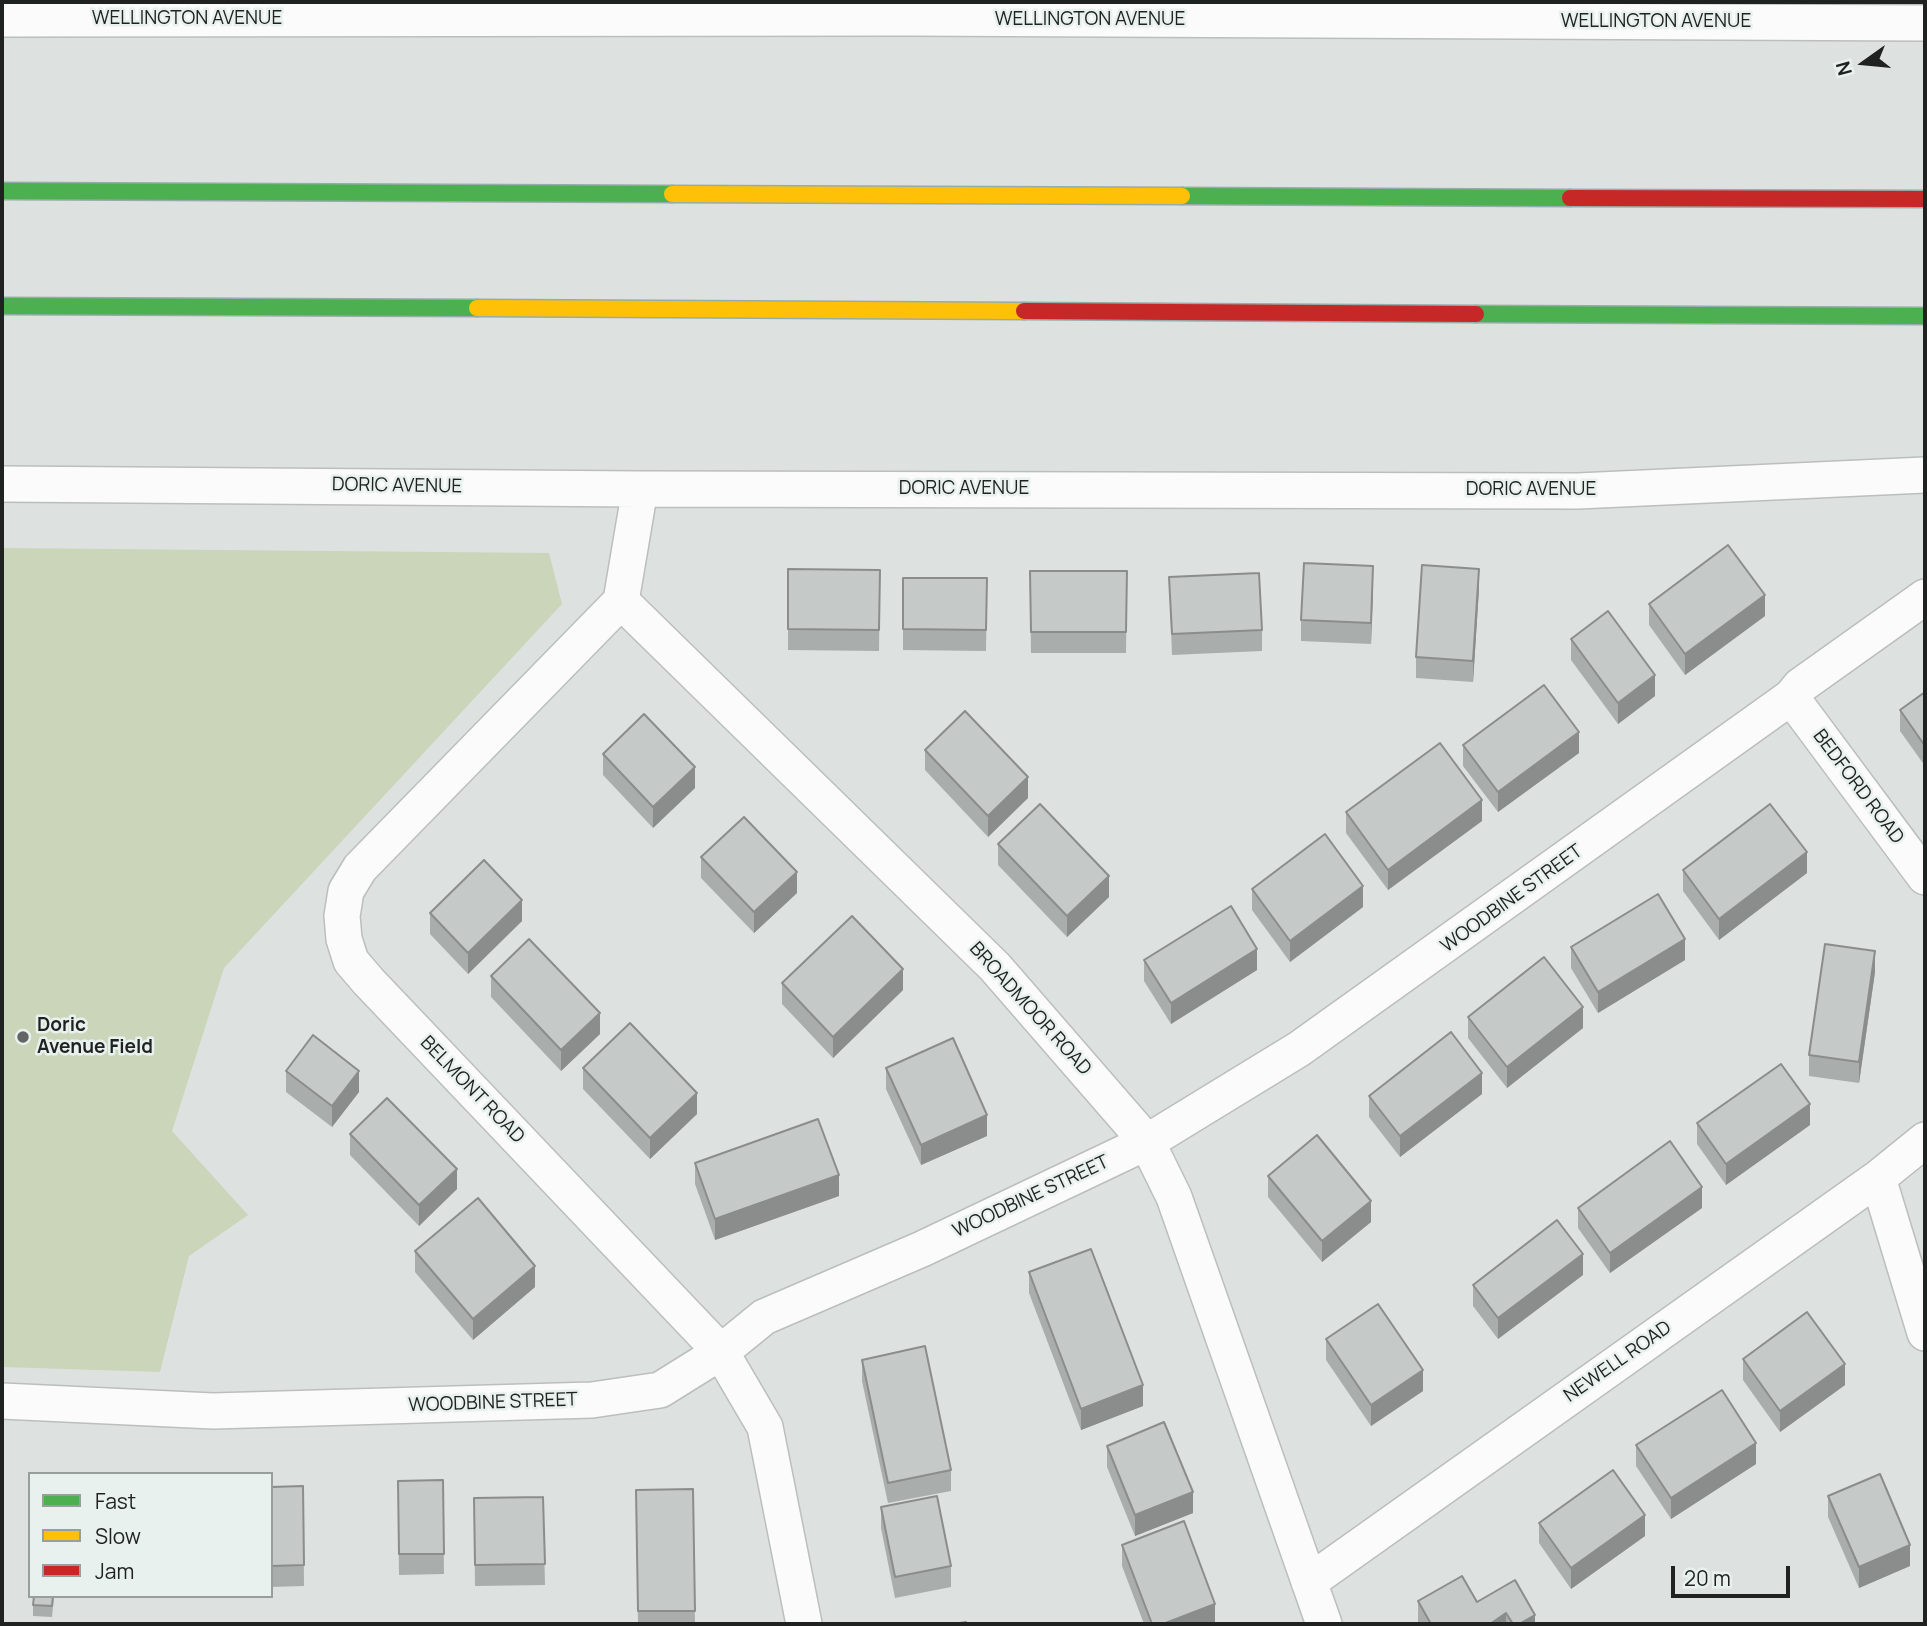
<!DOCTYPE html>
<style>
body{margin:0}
#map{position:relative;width:1927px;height:1626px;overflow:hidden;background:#dde2e0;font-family:Manrope,sans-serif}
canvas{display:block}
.frame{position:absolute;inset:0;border:4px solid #1f2221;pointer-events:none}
.legend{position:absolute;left:28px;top:1472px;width:245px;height:126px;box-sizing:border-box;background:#e9f1ee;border:2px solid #989e9c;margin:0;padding:9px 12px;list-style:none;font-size:21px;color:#1f2221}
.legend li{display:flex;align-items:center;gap:14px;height:35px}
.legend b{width:35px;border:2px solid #989e9c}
.north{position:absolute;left:1829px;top:28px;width:70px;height:70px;-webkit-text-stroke:5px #e9f1ee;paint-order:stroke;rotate:255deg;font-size:19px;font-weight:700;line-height:28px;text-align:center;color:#1f2221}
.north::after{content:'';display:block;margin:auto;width:24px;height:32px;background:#1f2221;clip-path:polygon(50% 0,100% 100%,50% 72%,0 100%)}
.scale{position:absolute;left:1671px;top:1566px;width:119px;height:32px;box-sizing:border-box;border:4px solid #1f2221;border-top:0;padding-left:9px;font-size:21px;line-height:24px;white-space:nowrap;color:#1f2221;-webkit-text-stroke:5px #e9f1ee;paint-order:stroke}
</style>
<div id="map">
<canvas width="1927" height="1626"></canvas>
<div class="frame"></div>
<ul class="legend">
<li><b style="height:9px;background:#4caf50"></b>Fast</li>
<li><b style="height:9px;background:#ffc107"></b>Slow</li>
<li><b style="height:9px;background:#c62828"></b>Jam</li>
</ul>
<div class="north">N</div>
<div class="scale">20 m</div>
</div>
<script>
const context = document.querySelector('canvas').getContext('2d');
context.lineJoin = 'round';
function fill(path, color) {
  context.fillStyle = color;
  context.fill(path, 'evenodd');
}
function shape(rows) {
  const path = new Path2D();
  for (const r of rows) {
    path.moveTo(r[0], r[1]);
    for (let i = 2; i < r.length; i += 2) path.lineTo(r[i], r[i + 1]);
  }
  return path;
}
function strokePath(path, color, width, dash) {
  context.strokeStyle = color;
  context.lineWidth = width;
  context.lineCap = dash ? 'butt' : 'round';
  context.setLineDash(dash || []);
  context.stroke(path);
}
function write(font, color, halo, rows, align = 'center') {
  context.font = font + ' Manrope,sans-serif';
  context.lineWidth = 5;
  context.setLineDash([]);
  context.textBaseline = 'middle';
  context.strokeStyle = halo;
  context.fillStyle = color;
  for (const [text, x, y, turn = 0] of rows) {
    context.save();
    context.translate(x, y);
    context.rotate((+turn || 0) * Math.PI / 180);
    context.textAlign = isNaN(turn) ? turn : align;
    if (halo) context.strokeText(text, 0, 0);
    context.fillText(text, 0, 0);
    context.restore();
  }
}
fill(shape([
 [2,548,549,553,562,604,224,968,172,1131,248,1215,189,1256,160,1372,2,1367]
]), '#cad5ba');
const street = shape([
 [2,19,905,18,1925,23],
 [2,484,640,489,1578,491,1925,475],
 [640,489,621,601,995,967,1147,1142,1174,1197,1324,1624],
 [621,601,360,868,346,891,342,916,344,939,351,961,369,982,721,1352,765,1427,804,1624],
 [1791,697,1925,877],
 [1878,1178,1925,1333],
 [2,1401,213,1411,592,1400,660,1390,721,1352,764,1317,922,1249,1147,1142,1299,1049,1791,697,1800,686,1925,597],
 [1309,1582,1878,1178,1925,1140]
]);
const fast = shape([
 [2,191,672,194],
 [1182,196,1570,198],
 [2,306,477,308],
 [1476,314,1925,316]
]);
const slow = shape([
 [672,194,1182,196],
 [477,308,1024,311]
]);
const jam = shape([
 [1570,198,1925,199],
 [1024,311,1476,314]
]);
strokePath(street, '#bbbebd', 38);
strokePath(fast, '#96acaa', 19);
strokePath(slow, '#96acaa', 19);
strokePath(jam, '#96acaa', 19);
strokePath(street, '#fafbfa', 35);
strokePath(fast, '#4caf50', 16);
strokePath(slow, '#ffc107', 16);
strokePath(jam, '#c62828', 16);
fill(shape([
 [788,569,880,570,879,651,788,650],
 [1030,571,1127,571,1126,653,1031,653],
 [1169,577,1262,630,1262,651,1172,655],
 [903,578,987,578,986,651,903,650],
 [1373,587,1371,644,1301,641,1301,620],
 [1479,589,1473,682,1416,678,1416,657],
 [1649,604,1765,616,1685,675,1649,625],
 [1571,639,1655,696,1618,724,1571,660],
 [1925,692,1925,766,1900,731,1900,710],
 [1463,745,1579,753,1498,812,1463,766],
 [925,750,1028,798,988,837,925,770],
 [603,754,695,788,653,828,603,775],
 [1346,812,1482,821,1388,890,1346,833],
 [998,844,1109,897,1067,937,998,865],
 [701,857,797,893,754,933,701,878],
 [1683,870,1807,873,1719,940,1683,891],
 [1252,889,1363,907,1290,962,1252,910],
 [430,913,522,921,468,974,430,934],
 [1571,947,1685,960,1598,1013,1571,968],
 [1144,960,1257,970,1171,1024,1144,981],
 [1875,972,1859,1083,1809,1076,1809,1055],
 [491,976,600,1034,561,1071,491,997],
 [782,983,903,990,833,1058,782,1004],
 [1468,1017,1583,1028,1507,1088,1468,1038],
 [583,1068,697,1114,650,1159,583,1089],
 [886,1068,987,1136,921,1165,886,1089],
 [286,1071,359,1092,332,1127,286,1092],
 [1482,1094,1400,1157,1369,1117,1369,1096],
 [1697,1123,1810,1125,1726,1185,1697,1144],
 [350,1134,457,1189,419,1226,350,1155],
 [695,1163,839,1196,715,1240,695,1184],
 [1268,1176,1371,1222,1322,1262,1268,1197],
 [1578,1208,1702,1208,1610,1273,1578,1228],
 [415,1251,535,1287,473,1340,415,1272],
 [1029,1272,1143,1406,1081,1430,1029,1293],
 [1583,1275,1498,1339,1473,1306,1473,1285],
 [1326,1339,1423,1391,1371,1426,1326,1360],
 [1743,1359,1845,1385,1780,1432,1743,1380],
 [862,1360,951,1470,951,1491,888,1503,862,1381],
 [1636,1445,1756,1464,1671,1519,1636,1466],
 [1107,1446,1193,1513,1135,1536,1107,1467],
 [443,1480,444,1574,399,1575,398,1481],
 [303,1486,304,1586,271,1587,271,1487],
 [693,1489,695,1624,638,1624,636,1490],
 [1828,1496,1910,1566,1859,1588,1828,1517],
 [543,1497,545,1585,475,1586,474,1498],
 [881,1507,951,1566,951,1587,895,1598,881,1528],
 [1539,1523,1645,1536,1571,1589,1539,1543],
 [1122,1545,1215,1624,1144,1624,1122,1566],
 [54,1596,52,1617,33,1616,33,1605],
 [1418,1601,1477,1602,1535,1624,1419,1624,1418,1622]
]), '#a9adab');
fill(shape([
 [1373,566,1373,587,1371,644,1371,623],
 [1479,569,1479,589,1473,682,1473,661],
 [1765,595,1765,616,1685,675,1685,654],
 [1655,675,1655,696,1618,724,1618,703],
 [1579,732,1579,753,1498,812,1498,792],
 [695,767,695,788,653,828,653,807],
 [1028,777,1028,798,988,837,988,816],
 [1482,800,1482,821,1388,890,1388,870],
 [1807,852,1807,873,1719,940,1719,919],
 [797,872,797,893,754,933,754,912],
 [1109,876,1109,897,1067,937,1067,916],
 [1363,886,1363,907,1290,962,1290,941],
 [522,900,522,921,468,974,468,953],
 [1685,939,1685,960,1598,1013,1598,992],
 [1257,949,1257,970,1171,1024,1171,1003],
 [1875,951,1875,972,1859,1083,1859,1062],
 [903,969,903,990,833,1058,833,1037],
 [1583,1007,1583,1028,1507,1088,1507,1067],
 [600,1013,600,1034,561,1071,561,1050],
 [359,1071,359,1092,332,1127,332,1106],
 [1482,1073,1482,1094,1400,1157,1400,1136],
 [697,1093,697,1114,650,1159,650,1138],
 [1810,1104,1810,1125,1726,1185,1726,1164],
 [987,1115,987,1136,921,1165,921,1145],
 [457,1169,457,1189,419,1226,419,1205],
 [839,1175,839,1196,715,1240,715,1219],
 [1702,1187,1702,1208,1610,1273,1610,1253],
 [1371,1201,1371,1222,1322,1262,1322,1241],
 [1583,1254,1583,1275,1498,1339,1498,1318],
 [535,1266,535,1287,473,1340,473,1319],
 [1845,1364,1845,1385,1780,1432,1780,1411],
 [1423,1370,1423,1391,1371,1426,1371,1405],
 [1143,1385,1143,1406,1081,1430,1081,1409],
 [1756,1443,1756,1464,1671,1519,1671,1498],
 [1193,1492,1193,1513,1135,1536,1135,1515],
 [1645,1515,1645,1536,1571,1589,1571,1568],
 [1910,1545,1910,1566,1859,1588,1859,1567],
 [1215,1604,1215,1624,1163,1624],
 [1506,1613,1506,1624,1489,1624],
 [1535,1615,1535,1624,1519,1624]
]), '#8a8d8b');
const building = shape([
 [1728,545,1765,595,1685,654,1649,604,1728,545],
 [1304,563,1373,566,1371,623,1301,620,1304,563],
 [1422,565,1479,569,1473,661,1416,657,1422,565],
 [788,569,880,570,879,630,788,629,788,569],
 [1030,571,1127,571,1126,632,1031,632,1030,571],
 [1259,573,1262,630,1172,634,1169,577,1259,573],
 [903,578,987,578,986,630,903,629,903,578],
 [1608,611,1655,675,1618,703,1571,639,1608,611],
 [1544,685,1579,732,1498,792,1463,745,1544,685],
 [1925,692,1925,746,1900,710,1925,692],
 [965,711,1028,777,988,816,925,750,965,711],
 [644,714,695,767,653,807,603,754,644,714],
 [1440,743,1482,800,1388,870,1346,812,1440,743],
 [1040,804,1109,876,1067,916,998,844,1040,804],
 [1770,804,1807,852,1719,919,1683,870,1770,804],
 [744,817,797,872,754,912,701,857,744,817],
 [1325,834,1363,886,1290,941,1252,889,1325,834],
 [484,860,522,900,468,953,430,913,484,860],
 [1658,894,1685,939,1598,992,1571,947,1658,894],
 [1231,906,1257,949,1171,1003,1144,960,1231,906],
 [852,916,903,969,833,1037,782,983,852,916],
 [529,939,600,1013,561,1050,491,976,529,939],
 [1825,944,1875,951,1859,1062,1809,1055,1825,944],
 [1544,957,1583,1007,1507,1067,1468,1017,1544,957],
 [630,1023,697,1093,650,1138,583,1068,630,1023],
 [1451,1032,1482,1073,1400,1136,1369,1096,1451,1032],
 [313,1035,359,1071,332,1106,286,1071,313,1035],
 [953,1038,987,1115,921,1145,886,1068,953,1038],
 [1781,1064,1810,1104,1726,1164,1697,1123,1781,1064],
 [387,1098,457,1169,419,1205,350,1134,387,1098],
 [818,1119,839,1175,715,1219,695,1163,818,1119],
 [1317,1135,1371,1201,1322,1241,1268,1176,1317,1135],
 [1670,1141,1702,1187,1610,1253,1578,1208,1670,1141],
 [478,1198,535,1266,473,1319,415,1251,478,1198],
 [1557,1220,1583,1254,1498,1318,1473,1285,1557,1220],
 [1091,1249,1143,1385,1081,1409,1029,1272,1091,1249],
 [1378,1304,1423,1370,1371,1405,1326,1339,1378,1304],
 [1807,1312,1845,1364,1780,1411,1743,1359,1807,1312],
 [925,1346,951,1470,888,1483,862,1360,925,1346],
 [1722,1390,1756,1443,1671,1498,1636,1445,1722,1390],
 [1164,1422,1193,1492,1135,1515,1107,1446,1164,1422],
 [1613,1470,1645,1515,1571,1568,1539,1523,1613,1470],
 [1880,1474,1910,1545,1859,1567,1828,1496,1880,1474],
 [443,1480,444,1554,399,1554,398,1481,443,1480],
 [303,1486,304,1565,271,1566,271,1487,303,1486],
 [693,1489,695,1611,638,1611,636,1490,693,1489],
 [937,1496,951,1566,895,1577,881,1507,937,1496],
 [543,1497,545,1564,475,1565,474,1498,543,1497],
 [1184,1521,1215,1604,1163,1624,1152,1624,1122,1545,1184,1521],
 [1462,1576,1477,1602,1515,1580,1535,1615,1519,1624,1513,1624,1506,1613,1490,1624,1431,1624,1418,1601,1462,1576],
 [34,1596,53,1596,52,1606,33,1605,34,1596],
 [966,1622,966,1624,953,1624,966,1622]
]);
fill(building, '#c5c9c7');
strokePath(building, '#8a8d8b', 2);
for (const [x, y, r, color] of [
 [23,1037,7,"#626564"]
]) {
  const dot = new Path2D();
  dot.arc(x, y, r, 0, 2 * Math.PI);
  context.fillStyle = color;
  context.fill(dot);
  strokePath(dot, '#e9f1ee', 2.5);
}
write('19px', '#1f2221', '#e9f1ee', [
 ["WELLINGTON AVENUE",187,19],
 ["WELLINGTON AVENUE",1090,20],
 ["WELLINGTON AVENUE",1656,22],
 ["DORIC AVENUE",397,486,1],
 ["DORIC AVENUE",964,489],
 ["DORIC AVENUE",1531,490],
 ["BEDFORD ROAD",1858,787,53],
 ["WOODBINE STREET",1512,899,-36],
 ["BROADMOOR ROAD",1030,1009,48],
 ["BELMONT ROAD",472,1090,46],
 ["WOODBINE STREET",1031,1197,-25],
 ["NEWELL ROAD",1618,1362,-35],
 ["WOODBINE STREET",493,1403,-2]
]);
write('bold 19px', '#1f2221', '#e9f1ee', [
 ["Doric",37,1026],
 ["Avenue Field",37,1048]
], 'left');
</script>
